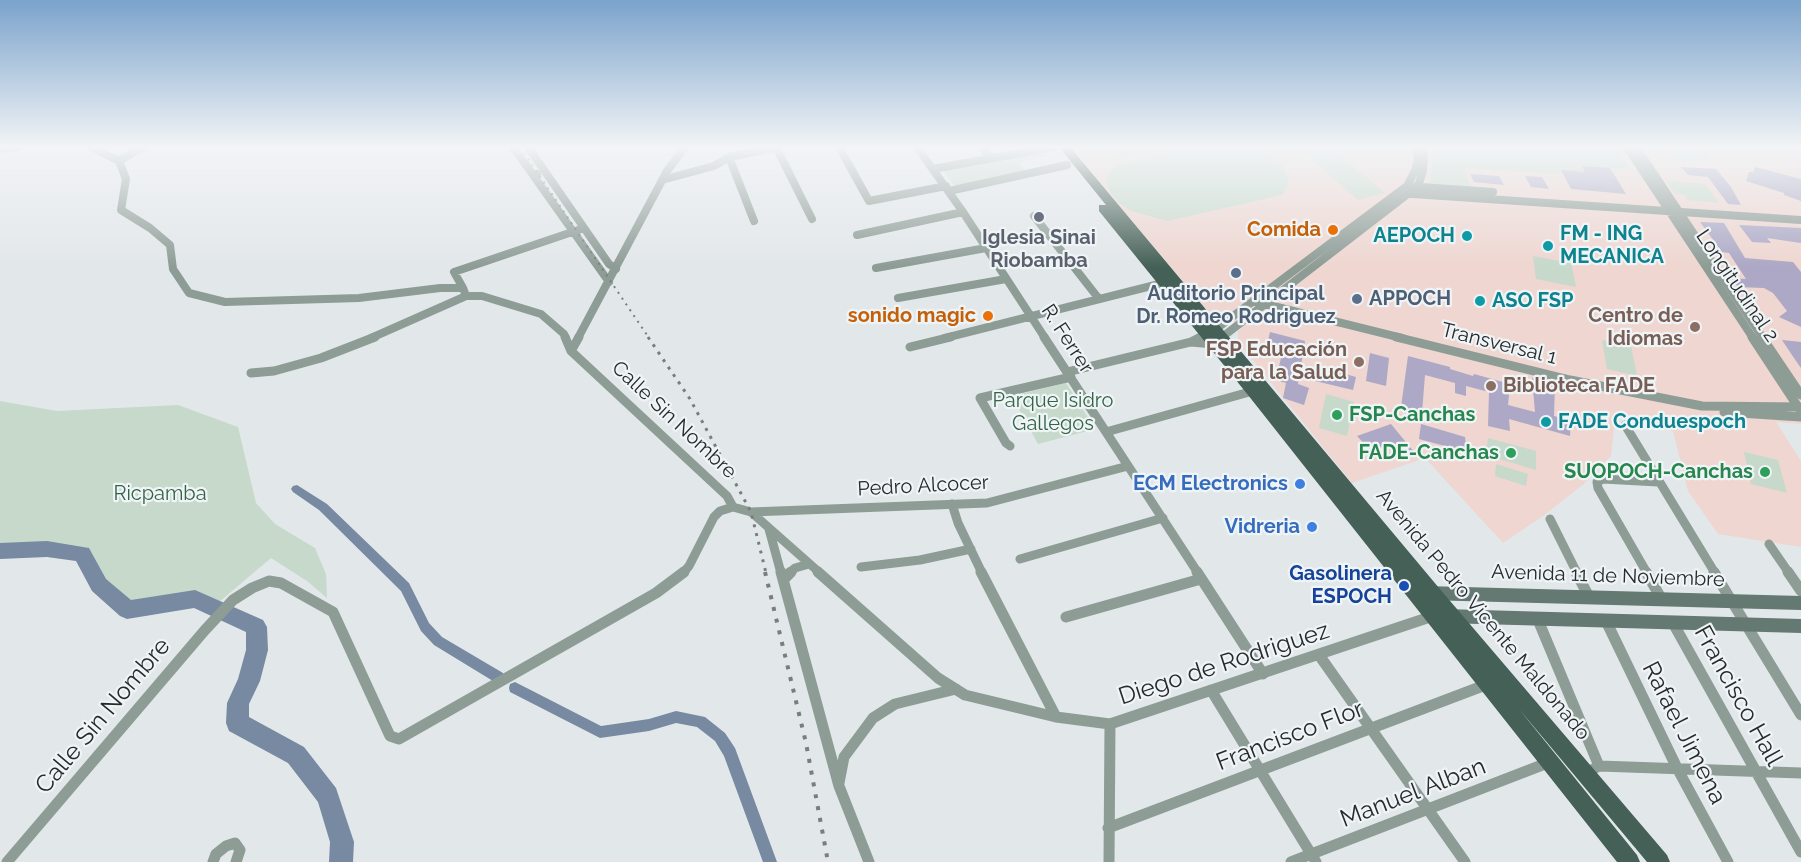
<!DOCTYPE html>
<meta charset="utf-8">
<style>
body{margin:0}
canvas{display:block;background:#e2e7ea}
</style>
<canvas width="1801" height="862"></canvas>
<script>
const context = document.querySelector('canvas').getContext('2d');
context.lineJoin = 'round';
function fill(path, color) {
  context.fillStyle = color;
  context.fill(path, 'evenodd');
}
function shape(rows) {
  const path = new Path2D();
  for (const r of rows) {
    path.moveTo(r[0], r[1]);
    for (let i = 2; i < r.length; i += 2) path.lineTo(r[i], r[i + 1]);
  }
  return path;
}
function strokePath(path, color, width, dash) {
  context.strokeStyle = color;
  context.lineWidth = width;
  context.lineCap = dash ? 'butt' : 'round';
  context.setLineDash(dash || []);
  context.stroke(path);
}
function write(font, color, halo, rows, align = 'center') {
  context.font = font + ' Raleway,sans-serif';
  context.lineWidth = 4.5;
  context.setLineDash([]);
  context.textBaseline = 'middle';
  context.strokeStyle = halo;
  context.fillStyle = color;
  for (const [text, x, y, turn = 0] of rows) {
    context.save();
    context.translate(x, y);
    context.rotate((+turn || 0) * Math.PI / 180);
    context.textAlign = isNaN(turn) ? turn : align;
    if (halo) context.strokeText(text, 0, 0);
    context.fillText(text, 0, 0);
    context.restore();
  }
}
fill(shape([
 [1070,147,1801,147,1801,424,1776,422,1801,461,1801,547,1718,534,1688,491,1673,431,1621,418,1615,420,1611,456,1585,483,1543,516,1503,543,1425,458,1352,483,1238,342,1238,331,1241,329,1226,318,1220,320,1213,317]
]), '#efd6d0');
fill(shape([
 [1042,147,1049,156,1019,162,1027,174,957,189,940,166],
 [1106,147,1174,147,1117,159],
 [1202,147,1250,147,1260,150,1283,167,1288,177,1288,186,1282,195,1167,221,1131,211,1118,202,1110,192,1107,182,1110,172,1118,164],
 [1325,147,1331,147,1385,193,1358,200,1303,152],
 [1429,147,1615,147,1631,170,1582,166,1587,175,1464,169,1471,188,1430,184,1433,155],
 [1668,149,1704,151,1712,162,1676,160],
 [1666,181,1705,184,1719,203,1688,200,1685,195,1675,194],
 [1533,256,1571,263,1576,287,1536,279],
 [1602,340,1631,346,1637,376,1607,369],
 [1066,383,1095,429,1038,444,1012,396],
 [1326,394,1354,402,1347,436,1319,428],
 [0,401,57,411,178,405,238,427,256,503,275,524,315,548,326,574,327,598,307,581,271,558,213,607,193,594,130,610,101,576,92,553,49,543,22,550,0,548],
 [1488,438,1536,451,1536,470,1486,455],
 [1744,452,1778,460,1787,493,1751,484],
 [1496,464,1528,474,1526,486,1495,476]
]), '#c6d9cb');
fill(shape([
 [297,485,327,504,409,583,429,623,442,637,503,673,504,677,503,681,498,683,493,681,434,645,421,631,401,591,319,510,293,492,291,489,293,486,297,485],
 [515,682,601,726,649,719,676,711,705,717,725,733,735,748,777,862,763,862,724,756,715,741,697,727,676,723,649,731,600,738,510,692,509,688,510,684,515,682]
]), '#778aa1');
fill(shape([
 [47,541,89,548,106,579,131,600,195,590,263,620,267,627,268,650,260,681,249,704,249,717,304,747,336,788,354,842,353,862,329,862,330,842,318,802,288,763,229,731,226,723,227,703,238,679,246,650,246,632,194,608,127,619,120,616,92,591,76,561,47,557,0,559,0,543,47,541]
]), '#778aa1');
fill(shape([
 [1582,166,1610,168,1626,194,1571,189,1561,170,1585,172],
 [1681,167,1716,169,1731,187,1741,205,1728,204,1708,177,1688,175],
 [1755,167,1801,179,1801,201,1784,195,1784,193,1746,181,1749,172,1753,172],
 [1470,174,1499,176,1504,185,1474,182],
 [1525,176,1542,177,1549,189,1531,187],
 [1700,222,1724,223,1745,258,1793,262,1801,272,1801,327,1779,317,1787,311,1773,293,1764,288,1738,287,1731,278,1746,279,1729,253,1722,252],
 [1739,225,1801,228,1801,243,1767,238,1771,243,1752,242],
 [1270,332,1305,341,1298,384,1309,388,1304,405,1283,398,1286,383,1276,380,1283,349,1267,345],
 [1782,340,1801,342,1801,368,1794,358],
 [1370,353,1389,358,1386,386,1366,381],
 [1408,356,1450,367,1450,369,1473,376,1474,374,1510,384,1508,405,1535,412,1532,378,1555,384,1554,416,1571,421,1570,436,1509,419,1510,431,1488,426,1489,392,1466,386,1466,396,1455,393,1455,383,1425,375,1422,413,1401,407],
 [1319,367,1356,377,1353,390,1315,381],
 [1391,424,1409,446,1417,455,1398,459,1391,449,1384,447,1369,449,1357,436],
 [1421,424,1465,437,1467,452,1419,439]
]), '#aca8c5');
strokePath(shape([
 [91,147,119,161,126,179,121,210,150,228,170,245,173,269,189,293,225,302,359,298,440,288,463,288,466,296],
 [513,147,533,175,537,174],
 [528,147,609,264,616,269],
 [776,147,812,219],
 [839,147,869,201,946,186],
 [917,147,963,212,1045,338],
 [982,147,991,158],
 [1627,147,1753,338],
 [1636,147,1763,338],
 [0,149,19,147],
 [729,157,754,221],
 [119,161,143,147],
 [933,169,1053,147],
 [533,175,609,282],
 [662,180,714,166,729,157,779,147],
 [1407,186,1493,192],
 [949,191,1067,165],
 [1398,193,1801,220],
 [1034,216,1099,299],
 [857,235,963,212],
 [876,268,986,248],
 [463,288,454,272,584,228],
 [898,298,1006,279],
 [1253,301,1402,338],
 [371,338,466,296,482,296,541,314,564,334,566,338],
 [578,338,667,171,685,147],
 [945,338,1163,283],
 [1198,338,1216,329,1407,186,1415,171,1418,158,1415,147],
 [1221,338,1418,186,1423,171,1424,156,1421,147]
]), '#8e9c96', 8);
strokePath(shape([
 [565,337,571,351,727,496,733,507,751,512,987,503,1128,466],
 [1044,337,1198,573],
 [1396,337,1570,380,1702,406,1801,407],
 [1752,337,1800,410],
 [1762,337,1801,395],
 [1191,342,1214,344,1223,337],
 [910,347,951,337],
 [571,351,579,337],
 [1067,372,1191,342,1201,337],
 [251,373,274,371,321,358,375,337],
 [1724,412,1801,417],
 [1625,425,1715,573],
 [1106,432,1253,391],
 [1010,446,1006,443,980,398,1071,377],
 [952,504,958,523,982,573],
 [751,512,820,573],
 [1550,519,1577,573],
 [769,529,781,573],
 [1769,544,1789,573],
 [1020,559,1163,518],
 [861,567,920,560,971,549],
 [683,573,689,566,714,517,720,511,733,507],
 [790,573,795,568,809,564],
 [1647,573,1598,488,1597,482,1603,479,1658,482]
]), '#8e9c96', 9);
strokePath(shape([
 [781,572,839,786,869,862],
 [818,572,938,678,965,695,1056,717,1110,724,1433,616],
 [981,572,1056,717],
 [1197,572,1263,674],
 [1576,572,1589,597],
 [1646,572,1661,598],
 [1714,572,1801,715],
 [1788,572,1801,591],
 [783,580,791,572],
 [1066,617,1201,579],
 [1538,620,1599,766],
 [1606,621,1677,768,1728,862],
 [1673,623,1801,852],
 [1319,655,1465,862],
 [1211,690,1316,862],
 [1586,773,1599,766,1801,773],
 [839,783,844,757,873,718,895,704,956,689],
 [1108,828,1488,684],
 [7,862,205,630,233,600,252,588,269,581,281,583,333,612,390,736,399,739,656,593,684,572],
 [213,862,216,854,226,846,235,843,240,850,236,862],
 [1109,862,1110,724],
 [1291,862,1550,762]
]), '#8e9c96', 11);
fill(shape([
 [1425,586,1801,596,1801,610,1425,600,1420,598,1417,593,1420,588,1425,586],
 [1444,609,1801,619,1801,633,1444,623,1438,621,1436,616,1438,611,1444,609]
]), '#637971');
fill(shape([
 [1059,147,1070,147,1439,588,1667,855,1670,862,1647,862,1519,709,1637,855,1640,862,1617,862,1248,395,1099,211,1099,205,1106,205,1059,147]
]), '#456056');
strokePath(shape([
 [520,147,649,338]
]), '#7a7d7f', 2, [2, 5]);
strokePath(shape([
 [648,337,690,399,751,512,766,573]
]), '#7a7d7f', 3, [3, 6]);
strokePath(shape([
 [765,572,806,743,828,862]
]), '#7a7d7f', 4, [4, 8]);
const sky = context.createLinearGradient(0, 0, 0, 267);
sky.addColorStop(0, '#7ba3cc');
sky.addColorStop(0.55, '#f2f4f6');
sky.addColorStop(1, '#f2f4f600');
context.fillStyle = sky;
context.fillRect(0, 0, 1801, 267);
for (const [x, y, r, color] of [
 [1039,217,6,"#6b7280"],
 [1333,230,6,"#e8710a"],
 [1467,236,6,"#0f9aa8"],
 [1548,246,6,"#0f9aa8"],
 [1236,273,6,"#5c6f8a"],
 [1357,299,6,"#5c6f8a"],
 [1480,301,6,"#0f9aa8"],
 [988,316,6,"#e8710a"],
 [1695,327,6,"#8d6e63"],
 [1359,362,6,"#8d6e63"],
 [1491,386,6,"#8d6e63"],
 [1337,415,6,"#2e9e5b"],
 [1546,422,6,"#0f9aa8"],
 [1511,453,6,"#2e9e5b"],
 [1765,472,6,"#2e9e5b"],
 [1300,484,6,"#3f7fe0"],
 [1312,527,6,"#3f7fe0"],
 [1404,586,6,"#1a4fb4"]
]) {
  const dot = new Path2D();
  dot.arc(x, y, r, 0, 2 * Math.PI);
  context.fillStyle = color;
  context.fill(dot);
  strokePath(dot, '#eff4f7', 2);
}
write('bold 20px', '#c56008', '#eff4f7', [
 ["Comida",1321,230],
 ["sonido magic",976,316]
], 'right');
write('bold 20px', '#0d838f', '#eff4f7', [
 ["FM - ING",1560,234],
 ["MECANICA",1560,257],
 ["AEPOCH",1455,236,"right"],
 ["ASO FSP",1492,301],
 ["FADE Conduespoch",1558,422]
], 'left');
write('bold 20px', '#5b616d', '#eff4f7', [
 ["Iglesia Sinai",1039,238],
 ["Riobamba",1039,261]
]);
write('20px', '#282a2b', '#eff4f7', [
 ["Longitudinal 2",1737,286,56],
 ["R. Ferrer",1067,339,57],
 ["Transversal 1",1499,344,14],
 ["Calle Sin Nombre",674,420,43],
 ["Pedro Alcocer",923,486,-3],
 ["Avenida 11 de Noviembre",1608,576,2],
 ["Avenida Pedro Vicente Maldonado",1483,615,50]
]);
write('bold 20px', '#4e5e75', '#eff4f7', [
 ["Auditorio Principal",1236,294],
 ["Dr. Romeo Rodriguez",1236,317],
 ["APPOCH",1369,299,"left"]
]);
write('bold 20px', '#785e54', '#eff4f7', [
 ["Centro de",1683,316],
 ["Idiomas",1683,339],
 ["FSP Educación",1347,350],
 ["para la Salud",1347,373],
 ["Biblioteca FADE",1503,386,"left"]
], 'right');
write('20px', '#346446', '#eff4f7', [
 ["Parque Isidro",1053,401],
 ["Gallegos",1053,424],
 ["Ricpamba",160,494]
]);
write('bold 20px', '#27864d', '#eff4f7', [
 ["FSP-Canchas",1349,415,"left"],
 ["FADE-Canchas",1499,453],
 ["SUOPOCH-Canchas",1753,472]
], 'right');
write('bold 20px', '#366cbe', '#eff4f7', [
 ["ECM Electronics",1288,484],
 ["Vidreria",1300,527]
], 'right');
write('bold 20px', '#164399', '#eff4f7', [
 ["Gasolinera",1392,574],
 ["ESPOCH",1392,597]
], 'right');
write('24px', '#282a2b', '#eff4f7', [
 ["Diego de Rodriguez",1224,664,-18],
 ["Francisco Hall",1738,696,61],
 ["Calle Sin Nombre",103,716,-50],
 ["Rafael Jimena",1684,733,63],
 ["Francisco Flor",1290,736,-21],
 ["Manuel Alban",1413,793,-21]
]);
</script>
